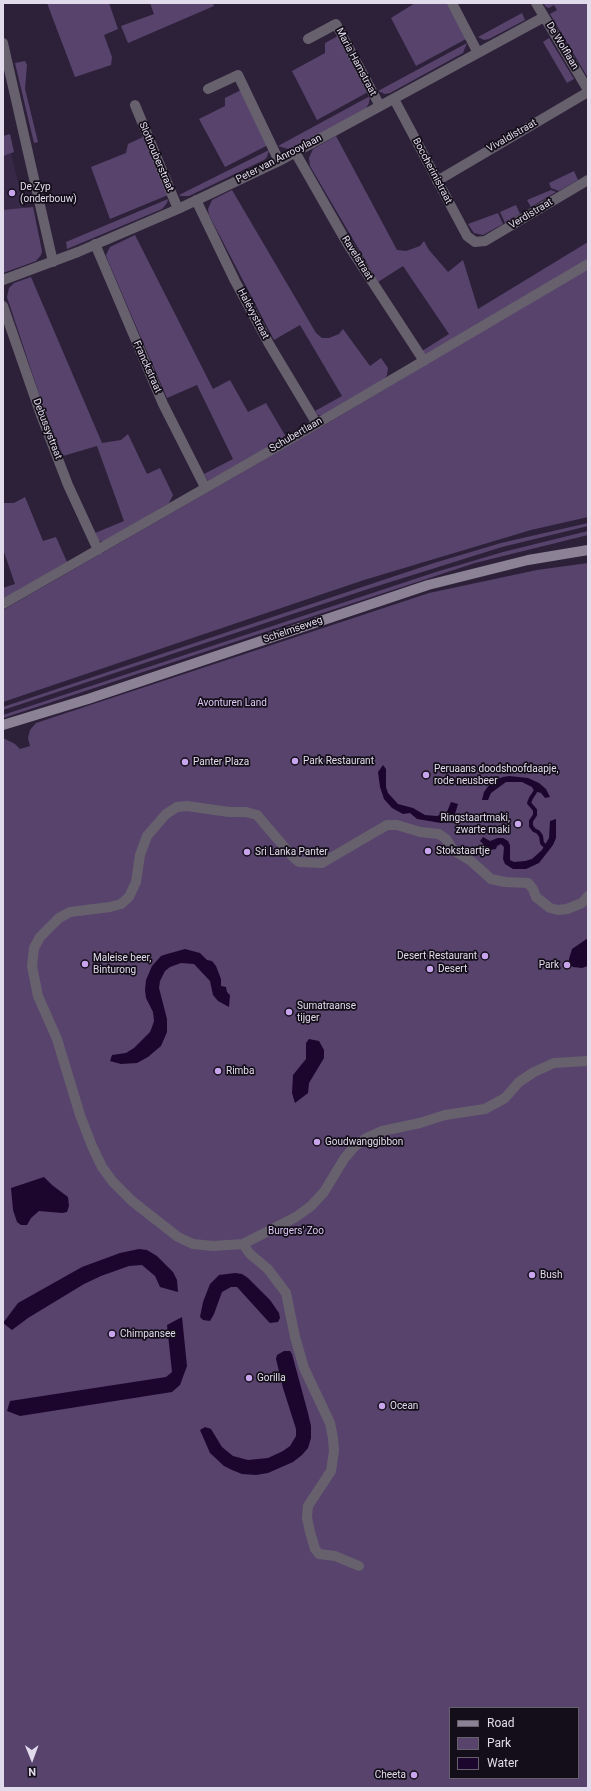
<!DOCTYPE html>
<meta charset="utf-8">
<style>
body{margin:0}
#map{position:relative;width:591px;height:1791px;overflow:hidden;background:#2d213a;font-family:Roboto,sans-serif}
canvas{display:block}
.frame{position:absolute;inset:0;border:4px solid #e2dbeb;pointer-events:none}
.legend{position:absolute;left:449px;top:1707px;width:130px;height:72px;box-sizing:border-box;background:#130e19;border:1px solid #66606d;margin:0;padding:5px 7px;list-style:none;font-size:12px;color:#e2dbeb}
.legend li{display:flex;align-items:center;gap:8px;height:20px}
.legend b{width:20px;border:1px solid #66606d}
.north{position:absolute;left:12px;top:1739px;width:40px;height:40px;-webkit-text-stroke:3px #130e19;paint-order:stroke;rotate:179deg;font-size:11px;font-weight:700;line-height:16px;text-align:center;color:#e2dbeb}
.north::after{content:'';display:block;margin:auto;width:14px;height:18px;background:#e2dbeb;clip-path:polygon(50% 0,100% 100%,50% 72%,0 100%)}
</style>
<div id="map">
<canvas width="591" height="1791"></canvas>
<div class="frame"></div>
<ul class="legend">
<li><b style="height:5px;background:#8b8296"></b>Road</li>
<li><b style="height:11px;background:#58436d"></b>Park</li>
<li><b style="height:11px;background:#1d062e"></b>Water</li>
</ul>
<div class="north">N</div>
</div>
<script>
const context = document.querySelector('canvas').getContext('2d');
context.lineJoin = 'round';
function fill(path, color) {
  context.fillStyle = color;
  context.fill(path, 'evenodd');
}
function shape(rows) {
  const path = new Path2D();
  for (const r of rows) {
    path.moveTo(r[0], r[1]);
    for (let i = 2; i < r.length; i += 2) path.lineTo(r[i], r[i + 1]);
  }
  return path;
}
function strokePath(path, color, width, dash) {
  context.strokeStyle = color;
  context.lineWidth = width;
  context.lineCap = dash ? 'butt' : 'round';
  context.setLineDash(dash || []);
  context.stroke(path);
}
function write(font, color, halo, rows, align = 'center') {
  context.font = font + ' Roboto,sans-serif';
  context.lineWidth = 3.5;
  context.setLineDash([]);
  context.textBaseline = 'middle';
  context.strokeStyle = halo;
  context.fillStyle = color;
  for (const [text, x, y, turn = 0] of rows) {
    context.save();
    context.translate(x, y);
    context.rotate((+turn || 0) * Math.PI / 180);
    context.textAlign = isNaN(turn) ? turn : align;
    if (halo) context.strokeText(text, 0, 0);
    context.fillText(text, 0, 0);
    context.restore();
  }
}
fill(shape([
 [7,137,34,247,3,265,3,138]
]), '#372847');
fill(shape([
 [47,3,109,3,118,29,104,35,112,57,111,65,75,77],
 [150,3,213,3,214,6,128,43,121,26,154,14],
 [415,3,447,3,466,39,416,66,391,18],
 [543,3,588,3,588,78,550,14,557,10,554,5,549,8,546,7],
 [522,13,525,20,489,39,484,40,478,37],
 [338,36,368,92,317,120,292,71,325,53,325,43],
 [549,38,574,79,567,83,543,42],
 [467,43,463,53,390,93,385,94,378,91],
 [25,61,27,65,25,89,38,142,34,143,15,63],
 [241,90,268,145,225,167,199,119,225,106,225,98],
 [370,96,369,103,365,110,319,136,288,149,278,146],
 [10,134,14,152,3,156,3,136],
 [336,136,397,250,406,251,420,246,424,241,429,250,448,272,463,260,478,309,588,242,588,261,425,355,422,351,449,334,403,266,378,282,310,166,309,158,313,149],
 [143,137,168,195,110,219,91,167,126,153,128,144],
 [269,150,267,157,264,160,189,196,181,196,179,195],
 [574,171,578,180,559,191,551,188,549,183],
 [232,190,316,333,322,338,329,338,339,334,343,329,370,366,381,358,388,368,387,375,384,380,323,416,318,415,315,411,342,396,300,325,274,340,209,215,208,209,212,200],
 [551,190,556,192,531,207,527,200],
 [168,199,167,203,162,209,67,249,66,242],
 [516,205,520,214,505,223,500,212],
 [33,207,42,251,41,255,36,261,3,273,3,210],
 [498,213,503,224,483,235,474,233,468,224],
 [135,235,213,389,230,380,248,412,266,403,286,437,208,481,204,474,233,459,197,385,167,398,108,261,106,255,110,247],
 [588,268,588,517,531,530,364,580,3,702,3,610,328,423],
 [31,277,102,443,121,440,128,434,147,474,160,468,173,495,169,503,103,542,99,541,95,533,124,521,97,446,63,456,46,415,7,297,9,288,14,283],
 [25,497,43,541,56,537,67,562,3,599,3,588,15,584,3,549,3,503,14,503],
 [588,523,588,526,502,547,368,589,3,710,3,707,434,563,501,543],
 [588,531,588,535,475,563,3,718,3,715,436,572,503,552],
 [588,563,588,1788,3,1788,3,738,15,744,20,749,30,746,28,738,30,730,36,723,429,593,537,570],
 [450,1708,578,1708,578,1778,450,1778]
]), '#58436d');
fill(shape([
 [383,765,386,769,386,787,388,793,398,804,413,808,425,815,437,816,447,812,451,802,458,804,455,814,447,822,441,823,417,819,410,813,403,814,392,808,384,799,380,787,378,772],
 [509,776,528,778,539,783,546,789,550,797,545,798,541,793,534,791,532,787,522,782,506,782,491,793,488,800,482,800,484,792,492,781,503,777],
 [556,819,556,838,553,845,539,863,526,869,513,869,505,864,503,859,504,847,501,844,497,846,496,849,490,850,480,841,483,837,490,841,498,838,503,838,508,841,510,845,510,860,514,862,525,861,532,859,542,850,549,838,550,821],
 [588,938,588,966,582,968,573,967,569,964,569,959,572,949],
 [185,949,200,953,207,960,212,961,216,966,221,979,221,986,226,987,227,992,230,995,229,1007,218,1001,213,995,210,981,194,964,181,963,170,967,165,971,160,981,159,988,167,1019,167,1032,161,1046,148,1057,137,1063,121,1064,110,1061,112,1055,126,1053,134,1048,150,1032,152,1027,154,1021,153,1012,146,998,145,990,146,980,152,966,161,956,167,954],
 [309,1039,319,1041,324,1050,324,1058,309,1083,308,1093,295,1103,292,1093,293,1075,306,1059,306,1043],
 [44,1177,52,1185,68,1197,69,1206,67,1212,62,1213,39,1211,31,1218,27,1225,21,1225,17,1222,13,1210,11,1188],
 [139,1249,147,1250,157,1256,173,1272,177,1280,178,1292,160,1287,155,1276,142,1265,129,1266,101,1276,84,1284,28,1318,12,1330,3,1323,18,1303,82,1267,120,1253],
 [235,1273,242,1274,248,1278,270,1300,279,1313,280,1318,278,1322,270,1323,267,1320,237,1287,231,1287,222,1292,214,1314,210,1321,203,1320,200,1317,203,1302,210,1284,219,1275],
 [182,1317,187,1366,180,1385,172,1392,20,1416,7,1411,10,1401,166,1377,172,1372,167,1325],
 [284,1351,290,1351,292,1354,308,1413,311,1426,311,1438,308,1448,302,1455,293,1462,268,1473,256,1475,242,1474,232,1470,224,1466,210,1453,200,1430,205,1427,211,1429,222,1447,233,1456,248,1460,268,1458,283,1451,290,1446,296,1436,296,1429,283,1388,276,1359,277,1355]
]), '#1d062e');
strokePath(shape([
 [535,792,531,798,529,803,535,810,535,815,531,821,531,826,534,830,538,832,541,836,542,843,545,846]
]), '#1d062e', 4);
strokePath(shape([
 [452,3,478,53],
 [536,3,588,90],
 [308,39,336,24,380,106],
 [3,43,53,262],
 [208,89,238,75,279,161],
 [394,99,467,236,475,242,485,241,588,180],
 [135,105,178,209],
 [295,152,347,243,424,361],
 [437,181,588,92],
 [196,200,235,281,269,344,317,424],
 [95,244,163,404,205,487],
 [3,280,78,252,178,209,279,161,544,17],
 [3,306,41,415,68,485,98,550],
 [3,604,296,436,588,264],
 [243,1244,296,1217,311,1206,324,1192,344,1159,354,1147,366,1138,382,1131,420,1123,445,1115,485,1109,505,1098,519,1082,534,1072,554,1063,588,1061],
 [359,1566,335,1556,319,1554,315,1549,310,1532,307,1518,308,1506,331,1471,334,1451,333,1438,330,1423,304,1368,295,1337,286,1293,268,1269,250,1254,243,1244,213,1246,193,1244,178,1237,132,1201,113,1182,102,1167,92,1146,80,1115,57,1039,38,996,32,966,34,948,40,937,59,918,70,912,110,907,121,904,129,897,136,882,140,855,147,836,166,814,177,807,187,806,229,812,246,812,257,815,292,856,299,862,322,863,387,825,397,825,420,832,439,834,446,839,453,850,471,861,491,879,505,882,528,883,533,889,536,897,550,908,558,910,567,909,582,903,588,896]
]), '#67616e', 10);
strokePath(shape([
 [3,725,88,699,428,585,528,560,588,550]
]), '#8b8296', 10);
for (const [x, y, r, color] of [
 [12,193,4,"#c9a5ee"],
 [295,761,4,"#c9a5ee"],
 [185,762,4,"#c9a5ee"],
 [426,775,4,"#c9a5ee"],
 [518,824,4,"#c9a5ee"],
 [428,851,4,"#c9a5ee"],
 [247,852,4,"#c9a5ee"],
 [485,956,4,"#c9a5ee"],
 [85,964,4,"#c9a5ee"],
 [567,965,4,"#c9a5ee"],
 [430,969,4,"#c9a5ee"],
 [289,1012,4,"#c9a5ee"],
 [218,1071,4,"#c9a5ee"],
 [317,1142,4,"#c9a5ee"],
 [532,1275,4,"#c9a5ee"],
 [112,1334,4,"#c9a5ee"],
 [249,1378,4,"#c9a5ee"],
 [382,1406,4,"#c9a5ee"],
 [414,1775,4,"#c9a5ee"]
]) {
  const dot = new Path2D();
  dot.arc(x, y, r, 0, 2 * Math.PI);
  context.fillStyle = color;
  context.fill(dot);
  strokePath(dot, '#130e19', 1.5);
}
write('10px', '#e2dbeb', '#130e19', [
 ["De Wolflaan",562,46,59],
 ["Maria Hamstraat",356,62,62],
 ["Vivaldistraat",512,136,-30],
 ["Slothouberstraat",156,157,67],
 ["Peter van Anrooylaan",279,159,-27],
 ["Boccherinistraat",432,171,62],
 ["Verdistraat",531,214,-31],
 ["Ravelstraat",357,258,58],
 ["Halévystraat",253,314,62],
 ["Franckstraat",147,367,66],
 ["Debussystraat",47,429,69],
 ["Schubertlaan",296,435,-30],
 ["Schelmseweg",293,630,-19]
]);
write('10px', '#e2dbeb', '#130e19', [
 ["De Zyp",20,187],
 ["(onderbouw)",20,199],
 ["Park Restaurant",303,761],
 ["Panter Plaza",193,762],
 ["Peruaans doodshoofdaapje,",434,769],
 ["rode neusbeer",434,781],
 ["Ringstaartmaki,",510,818,"right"],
 ["zwarte maki",510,830,"right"],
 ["Stokstaartje",436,851],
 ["Sri Lanka Panter",255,852],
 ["Desert Restaurant",477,956,"right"],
 ["Maleise beer,",93,958],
 ["Binturong",93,970],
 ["Park",559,965,"right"],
 ["Desert",438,969],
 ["Sumatraanse",297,1006],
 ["tijger",297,1018],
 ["Rimba",226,1071],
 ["Goudwanggibbon",325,1142],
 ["Bush",540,1275],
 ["Chimpansee",120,1334],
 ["Gorilla",257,1378],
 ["Ocean",390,1406],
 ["Cheeta",406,1775,"right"]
], 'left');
write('10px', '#dfcaf7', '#130e19', [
 ["Avonturen Land",232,703],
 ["Burgers' Zoo",296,1231]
]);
</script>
